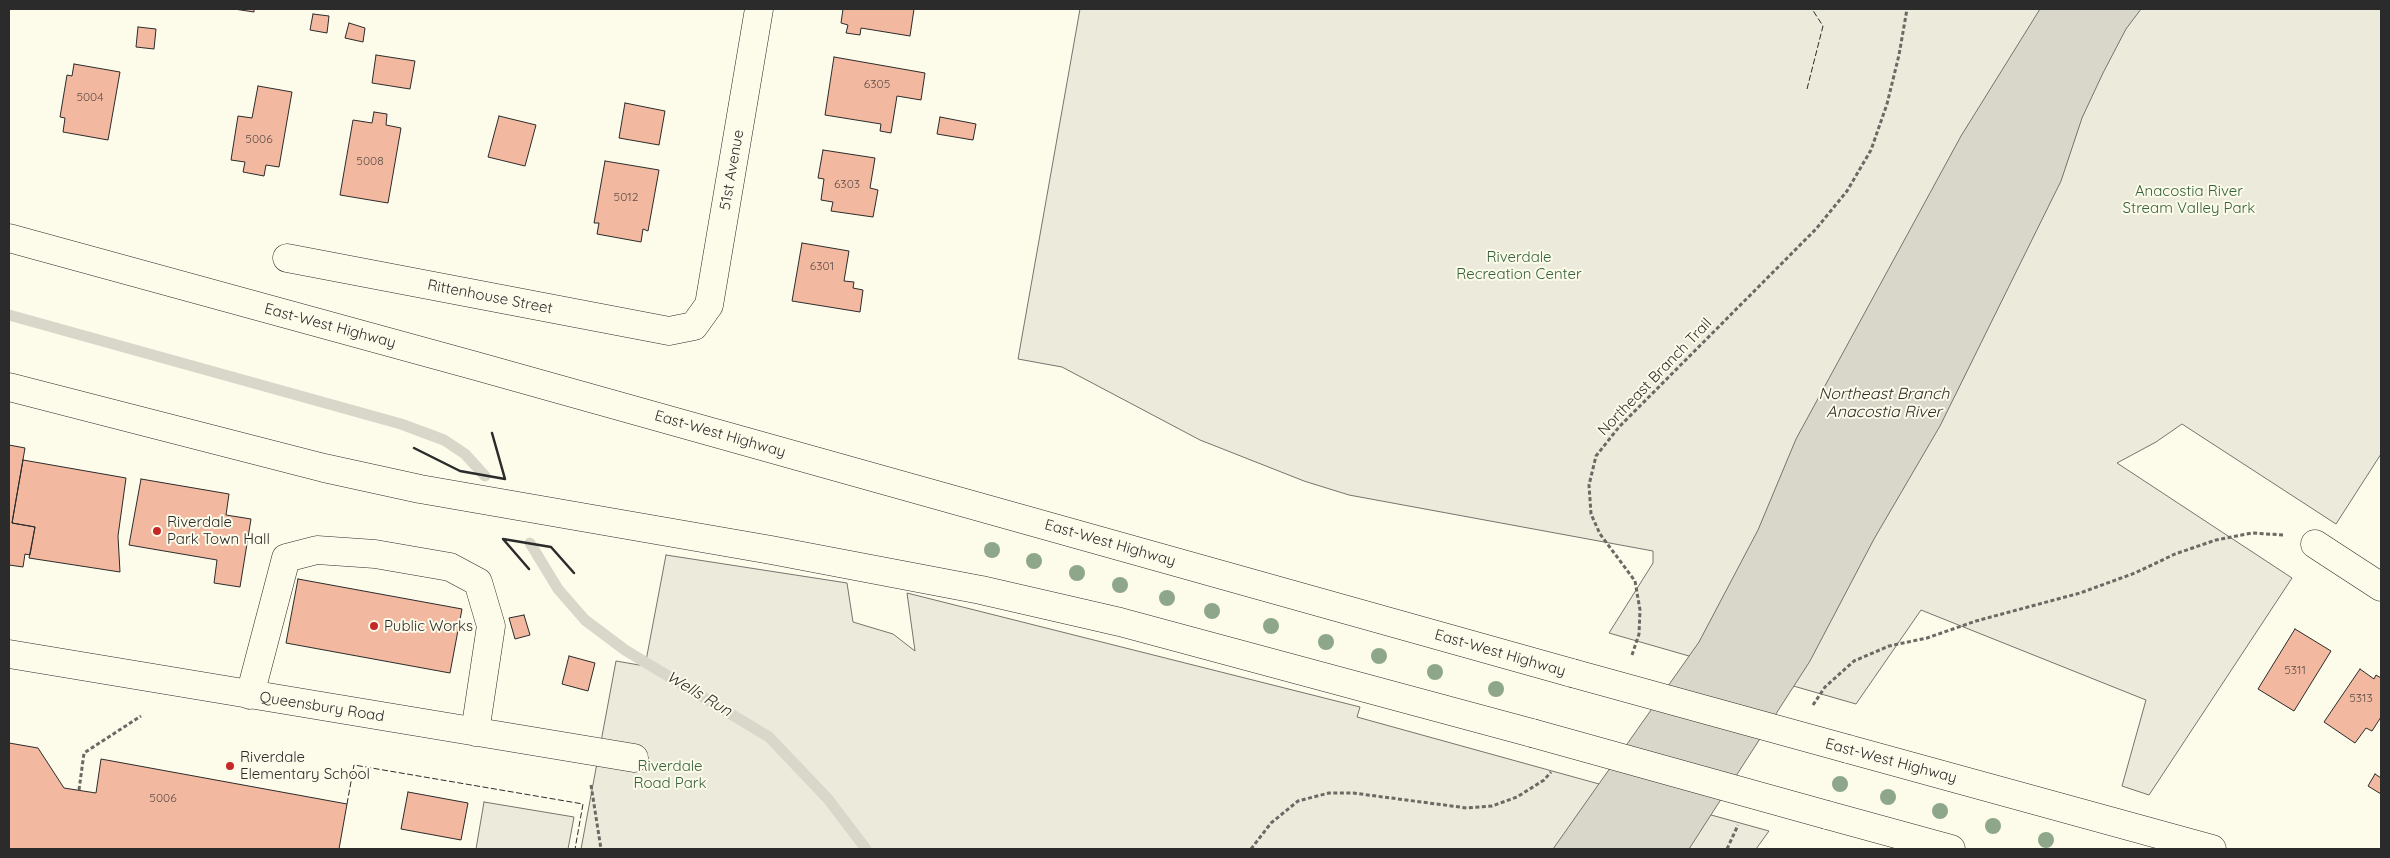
<!DOCTYPE html>
<style>
body{margin:0}
#map{position:relative;width:2390px;height:858px;overflow:hidden;background:#fdfbea;font-family:Quicksand,sans-serif}
canvas{display:block}
.frame{position:absolute;inset:0;border:10px solid #2b2b2b;pointer-events:none}
</style>
<div id="map">
<canvas width="2390" height="858"></canvas>
<div class="frame"></div>
</div>
<script>
const context = document.querySelector('canvas').getContext('2d');
context.lineJoin = 'round';
function fill(path, color) {
  context.fillStyle = color;
  context.fill(path, 'evenodd');
}
function shape(rows) {
  const path = new Path2D();
  for (const r of rows) {
    path.moveTo(r[0], r[1]);
    for (let i = 2; i < r.length; i += 2) path.lineTo(r[i], r[i + 1]);
  }
  return path;
}
function strokePath(path, color, width, dash) {
  context.strokeStyle = color;
  context.lineWidth = width;
  context.lineCap = dash ? 'butt' : 'round';
  context.setLineDash(dash || []);
  context.stroke(path);
}
function write(font, color, halo, rows, align = 'center') {
  context.font = font + ' Quicksand,sans-serif';
  context.lineWidth = 4;
  context.setLineDash([]);
  context.textBaseline = 'middle';
  context.strokeStyle = halo;
  context.fillStyle = color;
  for (const [text, x, y, turn = 0] of rows) {
    context.save();
    context.translate(x, y);
    context.rotate((+turn || 0) * Math.PI / 180);
    context.textAlign = isNaN(turn) ? turn : align;
    if (halo) context.strokeText(text, 0, 0);
    context.fillText(text, 0, 0);
    context.restore();
  }
}
const green = shape([
 [1080,9,2381,9,2381,454,2336,524,2182,424,2156,442,2117,463,2292,578,2149,795,2122,786,2146,700,1921,610,1856,704,1609,633,1653,563,1653,551,1349,495,1304,481,1200,440,1062,367,1018,359,1080,9],
 [666,555,847,583,853,622,893,634,915,651,907,593,1360,707,1357,717,1769,831,1756,849,581,849,616,661,645,666,666,555],
 [484,802,574,817,568,849,476,849,484,802]
]);
fill(green, '#ecebdb');
strokePath(green, '#74746e', 1);
const water = shape([
 [2040,9,2141,9,2126,29,2103,73,2082,118,2061,181,1940,426,1874,539,1810,661,1689,849,1553,849,1699,642,1758,530,1796,439,1961,136,2040,9]
]);
fill(water, '#d8d7c9');
strokePath(water, '#74746e', 1);
strokePath(shape([
 [9,315,401,424,444,440,465,454,485,476],
 [530,543,558,589,585,620,625,650,769,737,828,799,866,849]
]), '#d8d7c9', 11);
const building = shape([
 [234,9,254,9,254,12,234,9],
 [843,9,914,9,910,36,861,28,860,35,846,33,848,25,841,23,843,9],
 [313,14,329,16,327,33,310,30,313,14],
 [349,23,365,28,363,42,345,38,349,23],
 [138,27,156,29,154,49,136,47,138,27],
 [376,55,415,61,410,89,372,83,376,55],
 [834,57,925,73,921,100,897,96,891,133,880,131,881,124,825,115,834,57],
 [74,64,120,72,108,140,63,132,65,118,60,117,67,75,72,76,74,64],
 [258,86,292,92,279,167,266,165,264,176,243,172,245,162,231,160,238,116,252,118,258,86],
 [625,103,665,111,659,145,619,138,625,103],
 [374,112,387,114,386,125,401,128,388,203,340,195,353,120,372,123,374,112],
 [499,116,536,125,525,166,488,157,499,116],
 [940,117,976,124,973,140,937,134,940,117],
 [823,150,875,158,870,188,878,190,873,217,831,211,833,202,821,200,824,179,818,178,823,150],
 [605,161,659,170,648,231,643,229,641,242,597,234,599,223,594,223,605,161],
 [802,243,849,251,844,281,854,282,853,288,863,290,860,312,792,301,802,243],
 [9,445,25,448,12,523,35,527,30,555,25,554,23,567,9,565,9,445],
 [23,460,126,478,118,536,120,572,29,558,35,527,12,523,23,460],
 [141,479,229,494,226,515,251,519,240,587,214,583,217,560,129,545,141,479],
 [298,579,462,609,450,673,286,643,298,579],
 [524,615,530,635,515,639,509,618,524,615],
 [2295,629,2331,651,2294,711,2258,689,2295,629],
 [569,656,595,663,588,691,562,684,569,656],
 [2360,669,2374,679,2376,675,2381,678,2381,717,2372,731,2366,728,2355,743,2324,722,2360,669],
 [9,743,38,748,64,788,96,793,101,759,347,804,339,849,9,849,9,743],
 [2375,774,2381,778,2381,794,2368,786,2375,774],
 [408,792,468,803,461,840,401,829,408,792]
]);
fill(building, '#f2b8a0');
strokePath(building, '#2b2b2b', 1);
const minor = shape([
 [287,258,669,331,694,326,709,305,759,9],
 [2315,544,2381,587],
 [9,654,634,758],
 [250,695,286,558,317,550,375,554,450,567,478,582,491,626,475,732]
]);
const major = shape([
 [9,238,476,366,1572,673],
 [9,387,324,468,420,489,771,550,981,590,1120,622,1532,733],
 [1848,749,2212,849],
 [1827,815,1951,849]
]);
strokePath(minor, '#2b2b2b', 29);
strokePath(major, '#2b2b2b', 29);
strokePath(shape([
 [1632,655,1639,634,1640,610,1635,581,1600,534,1591,514,1589,485,1596,456,1619,427,1816,229,1847,191,1871,150,1887,104,1899,55,1907,9],
 [1813,705,1825,687,1854,661,1889,646,1927,638,1976,621,2080,593,2135,573,2175,554,2216,540,2252,533,2283,535],
 [591,785,601,849],
 [79,790,84,753,141,716],
 [1251,849,1271,823,1298,801,1329,793,1353,793,1467,808,1492,806,1517,797,1544,780,1551,772],
 [1727,849,1738,825]
]), '#6a6964', 3, [4, 2.5]);
strokePath(minor, '#fdfbea', 28);
strokePath(major, '#fdfbea', 28);
const majorBridge = shape([
 [1572,673,1848,749],
 [1532,733,1827,815]
]);
strokePath(majorBridge, '#2b2b2b', 29, []);
strokePath(majorBridge, '#fdfbea', 28);
strokePath(shape([
 [1807,89,1823,26,1812,9],
 [347,804,354,765,583,804,575,849]
]), '#2b2b2b', 1, [6, 2.5]);
strokePath(shape([
 [414,448,460,471,505,479,492,433],
 [529,569,503,539,551,547,574,573]
]), '#2b2b2b', 2.5);
context.fillStyle = '#8ea78a';
for (const [x, y] of [
 [992,550],
 [1034,561],
 [1077,573],
 [1120,585],
 [1167,598],
 [1212,611],
 [1271,626],
 [1326,642],
 [1379,656],
 [1435,672],
 [1496,689],
 [1840,784],
 [1888,797],
 [1940,811],
 [1993,826],
 [2046,840]
]) {
  context.beginPath();
  context.arc(x, y, 8, 0, 2 * Math.PI);
  context.fill();
}
for (const [x, y, r, color] of [
 [157,531,5,"#c62828"],
 [374,626,5,"#c62828"],
 [230,766,5,"#c62828"]
]) {
  const dot = new Path2D();
  dot.arc(x, y, r, 0, 2 * Math.PI);
  context.fillStyle = color;
  context.fill(dot);
  strokePath(dot, '#fdfbea', 2);
}
write('12px', '#5d4e48', null, [
 ["6305",877,84],
 ["5004",90,97],
 ["5006",259,139],
 ["5008",370,161],
 ["6303",847,184],
 ["5012",626,197],
 ["6301",822,266],
 ["5311",2295,670],
 ["5313",2361,698],
 ["5006",163,798]
]);
write('15px', '#2b2b2b', '#fdfbea', [
 ["51st Avenue",732,170,-80],
 ["Rittenhouse Street",490,297,11],
 ["East-West Highway",330,326,15],
 ["Northeast Branch Trail",1655,377,-46],
 ["East-West Highway",720,434,16],
 ["East-West Highway",1110,543,16],
 ["East-West Highway",1500,653,16],
 ["Queensbury Road",322,707,9],
 ["East-West Highway",1891,761,15]
]);
write('15px', '#34623c', '#fdfbea', [
 ["Anacostia River",2189,191],
 ["Stream Valley Park",2189,208],
 ["Riverdale",1519,257],
 ["Recreation Center",1519,274],
 ["Riverdale",670,766],
 ["Road Park",670,783]
]);
write('15px', '#2b2b2b', '#fdfbea', [
 ["Riverdale",167,522],
 ["Park Town Hall",167,539],
 ["Public Works",384,626],
 ["Riverdale",240,757],
 ["Elementary School",240,774]
], 'left');
write('italic 16px', '#2b2b2b', '#fdfbea', [
 ["Northeast Branch",1884,394],
 ["Anacostia River",1884,412],
 ["Wells Run",699,694,31]
]);
</script>
